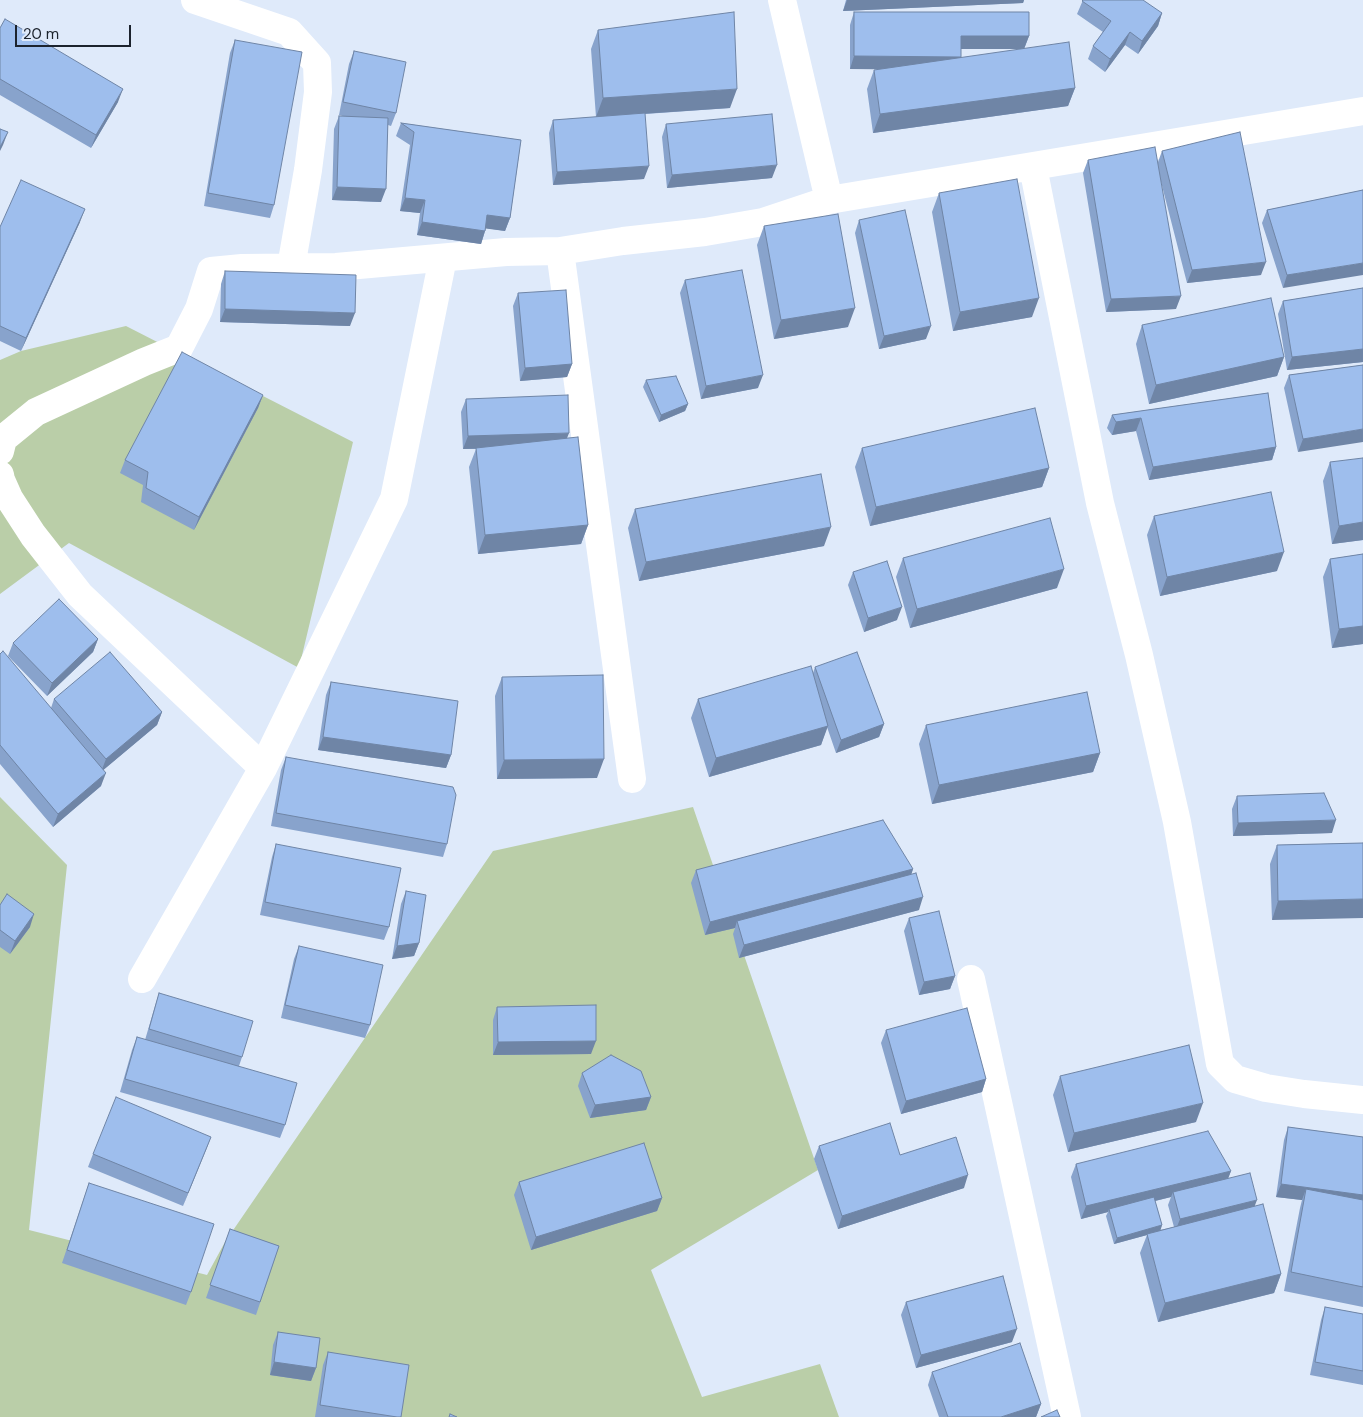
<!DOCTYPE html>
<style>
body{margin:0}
#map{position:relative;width:1363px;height:1417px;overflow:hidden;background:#dfeafa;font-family:"DM Sans",sans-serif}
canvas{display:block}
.scale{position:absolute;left:15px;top:25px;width:116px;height:22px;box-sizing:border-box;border:2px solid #1c232d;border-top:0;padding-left:6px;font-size:15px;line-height:18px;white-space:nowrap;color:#1c232d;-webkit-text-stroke:4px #dfeafa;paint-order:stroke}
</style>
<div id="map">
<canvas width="1363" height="1417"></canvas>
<div class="scale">20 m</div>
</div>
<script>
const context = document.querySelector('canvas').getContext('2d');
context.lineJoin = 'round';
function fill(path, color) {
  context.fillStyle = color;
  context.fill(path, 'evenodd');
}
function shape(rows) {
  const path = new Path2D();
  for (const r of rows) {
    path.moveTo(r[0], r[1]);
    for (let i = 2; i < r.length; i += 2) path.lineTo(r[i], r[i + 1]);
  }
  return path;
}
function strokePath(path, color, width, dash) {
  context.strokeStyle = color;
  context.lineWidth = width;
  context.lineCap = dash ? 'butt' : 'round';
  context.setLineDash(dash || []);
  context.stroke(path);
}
fill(shape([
 [126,326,353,442,299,668,69,543,0,594,0,360,21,351],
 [0,797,67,865,29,1230,207,1275,225,1242,493,851,693,807,818,1170,651,1270,702,1397,820,1364,839,1417,0,1417]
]), '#bacea8');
strokePath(shape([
 [195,0,289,32,317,63,318,92,308,170,291,267],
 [782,0,829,200],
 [1033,167,1100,503,1139,655,1177,822,1220,1064,1235,1079,1266,1088,1304,1094,1363,1100],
 [560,251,632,779],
 [0,451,3,439,36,412,144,362,179,348,199,309,211,271,242,268,336,267,506,252,560,251,623,241,705,232,763,222,829,200,1363,111],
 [0,475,1,480,9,498,33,535,80,595,263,768],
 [142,979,263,768,394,499,443,258],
 [971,979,1067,1417]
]), '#fff', 28);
fill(shape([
 [846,0,1024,0,1023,3,843,11],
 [1083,0,1162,13,1158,26,1138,54,1125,45,1105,72,1088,59,1093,46,1103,32,1077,14],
 [854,12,1029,36,1024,49,961,49,961,58,1075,88,1068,106,873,133,867,89,874,70,879,69,850,69,850,25],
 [0,28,118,102,91,148,0,95],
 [598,30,730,108,645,114,644,179,553,185,549,133,553,120,596,117,591,49],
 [235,40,274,205,270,218,204,206,230,53],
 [354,51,396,113,391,126,388,125,381,202,332,200,334,129,339,116,346,117,339,115,349,64],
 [401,123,521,140,510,218,505,231,486,228,481,244,417,235,420,213,400,211,410,145,396,136],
 [666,124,772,178,667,188,662,137],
 [1162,151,1261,275,1187,283,1160,178,1176,309,1106,312,1083,173,1088,160,1158,162],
 [1363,190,1283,288,1262,223,1267,210],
 [939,193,1032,317,953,331,932,212],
 [859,220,926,339,879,349,855,233],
 [80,222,21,351,0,341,0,227],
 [764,226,848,327,774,339,757,245],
 [225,271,350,326,220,322,221,284],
 [685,280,758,388,701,399,680,293],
 [1363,288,1363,362,1287,370,1278,314,1283,301],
 [518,293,572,364,567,377,520,381,513,306],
 [1142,325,1284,357,1277,376,1149,404,1136,344],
 [1363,365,1298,452,1284,388,1289,375],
 [646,380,688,404,685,411,659,422,643,387],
 [1268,393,1276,447,1272,460,1149,480,1136,431,1112,435,1107,428,1112,415],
 [263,395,258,408,194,530,141,502,143,485,120,473,125,460],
 [466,399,567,438,588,525,581,544,478,554,469,467,476,449,463,449,461,412],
 [862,448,1049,468,1042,487,870,526,855,467],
 [1330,462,1363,540,1332,544,1323,481],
 [635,509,824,546,639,581,628,528],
 [1154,516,1277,571,1160,596,1147,535],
 [1363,554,1363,644,1332,648,1323,577,1330,559],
 [903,558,1057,588,910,628,896,577],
 [853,572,897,620,864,632,848,585],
 [98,639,93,652,47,696,8,656,13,643],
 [0,654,51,708,54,699,162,712,157,725,103,770,101,786,53,827,0,764],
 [815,667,884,724,879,737,836,753,827,727,821,745,709,777,691,718,698,699,813,673],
 [502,677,597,778,497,779,495,696],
 [331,682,451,755,446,768,318,750,326,695],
 [926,725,1100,753,1093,772,932,804,919,744],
 [286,757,447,844,443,857,271,826,281,770],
 [1237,796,1332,833,1233,836,1232,809],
 [1363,843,1272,920,1270,864,1277,845],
 [276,844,389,927,384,940,260,915,272,857],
 [913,869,911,874,919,910,739,958,733,934,735,928,705,935,691,883,696,870],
 [406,891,419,943,414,956,392,959,401,904],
 [0,905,30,927,10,954,0,947],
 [909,918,955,976,950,989,919,995,904,931],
 [299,946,370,1025,365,1038,281,1018,294,959],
 [159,993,242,1057,239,1066,285,1125,280,1138,120,1092,132,1050,137,1037,145,1040,155,1006],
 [497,1007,591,1054,493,1055,493,1020],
 [886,1030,986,1079,982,1092,901,1114,881,1043],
 [582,1073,651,1097,646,1110,590,1118,578,1086],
 [1060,1076,1196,1122,1068,1152,1053,1095],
 [1288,1127,1363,1137,1363,1307,1284,1291,1300,1208,1302,1200,1276,1197,1284,1140],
 [211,1137,183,1206,88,1167,93,1154],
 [819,1146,900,1155,964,1188,838,1229,814,1159],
 [1076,1164,1231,1171,1228,1178,1255,1206,1281,1274,1274,1293,1158,1322,1140,1253,1147,1235,1114,1244,1106,1216,1108,1212,1081,1219,1071,1177],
 [1171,1197,1168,1205,1174,1227,1160,1230,1162,1225,1155,1201],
 [519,1182,662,1198,657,1211,531,1250,514,1195],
 [89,1183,191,1292,186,1305,62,1263],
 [230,1229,279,1246,256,1315,206,1298],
 [906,1302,1012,1342,916,1368,901,1315],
 [1325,1307,1363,1314,1363,1385,1310,1375,1321,1320],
 [278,1332,316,1368,311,1381,270,1375,273,1345],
 [328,1352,401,1417,315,1417,323,1365],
 [932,1372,1041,1404,1036,1417,939,1417,928,1385]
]), '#88a3cc');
fill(shape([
 [847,0,1024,0,1023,3,843,11],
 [1162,13,1158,26,1138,54,1142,41],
 [1130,32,1125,45,1105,72,1110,59],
 [961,36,1029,36,1024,49,956,49],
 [854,56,961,57,956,70,850,69],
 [1075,88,1068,106,873,133,880,114],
 [123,89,118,102,91,148,96,135],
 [737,89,730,108,596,117,603,98],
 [8,132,3,145,0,151,0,147],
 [777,165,772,178,667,188,672,175],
 [649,166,644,179,553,185,557,172],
 [337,187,386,189,381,202,332,200],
 [405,198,425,200,420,213,400,211],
 [85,209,80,222,21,351,26,338],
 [487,215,510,218,505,231,482,228],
 [422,222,485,231,481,244,417,235],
 [1266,262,1261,275,1187,283,1192,270],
 [1363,263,1363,275,1283,288,1287,275],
 [1181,296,1176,309,1106,312,1111,299],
 [1039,298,1032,317,953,331,960,312],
 [855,308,848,327,774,339,781,320],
 [225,309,355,313,350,326,220,322],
 [931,326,926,339,879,349,884,336],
 [1363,349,1363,362,1287,370,1292,357],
 [1284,357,1277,376,1149,404,1156,385],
 [572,364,567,377,520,381,525,368],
 [763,375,758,388,701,399,706,386],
 [263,395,258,408,194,530,199,517],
 [688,404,685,411,659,422,661,415],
 [1141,418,1136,431,1112,435,1116,422],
 [1363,429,1363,442,1298,452,1303,439],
 [569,433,564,446,463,449,468,436],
 [1276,447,1272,460,1149,480,1153,467],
 [1049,468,1042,487,870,526,876,507],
 [1363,522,1363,540,1332,544,1339,526],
 [588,525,581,544,478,554,485,535],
 [831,527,824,546,639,581,646,562],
 [1284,552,1277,571,1160,596,1167,577],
 [1064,569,1057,588,910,628,917,609],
 [902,607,897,620,864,632,868,618],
 [1363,626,1363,644,1332,648,1339,629],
 [98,639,93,652,47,696,52,683],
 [162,712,157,725,101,772,106,759],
 [884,724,879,737,836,753,841,740],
 [828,726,821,745,709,777,716,758],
 [323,737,451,755,446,768,318,750],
 [1100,753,1093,772,932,804,939,785],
 [604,759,597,778,497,779,504,760],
 [106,773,101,786,53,827,58,814],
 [1336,820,1332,833,1233,836,1238,823],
 [913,869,909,882,737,921,735,928,705,935,710,922],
 [923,897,919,910,739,958,744,945],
 [1363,899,1363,918,1272,920,1278,901],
 [34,914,30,927,10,954,15,941],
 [419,943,414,956,392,959,397,946],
 [955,976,950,989,919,995,924,982],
 [596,1041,591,1054,493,1055,498,1042],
 [986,1079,982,1092,901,1114,906,1101],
 [651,1097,646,1110,590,1118,595,1105],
 [1203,1103,1196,1122,1068,1152,1074,1133],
 [211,1137,206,1150,183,1206,188,1193],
 [1231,1171,1226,1184,1173,1192,1171,1197,1110,1212,1109,1209,1108,1212,1081,1219,1086,1206],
 [968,1175,964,1188,838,1229,842,1216],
 [1281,1184,1363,1195,1363,1208,1306,1189,1302,1200,1276,1197],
 [662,1198,657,1211,531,1250,536,1237],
 [1257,1200,1252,1213,1175,1232,1180,1219],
 [1162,1225,1160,1232,1147,1234,1147,1235,1114,1244,1117,1238],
 [1281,1274,1274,1293,1158,1322,1165,1303],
 [1017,1329,1012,1342,916,1368,921,1355],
 [274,1362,316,1368,311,1381,270,1375],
 [1041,1404,1036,1417,1001,1417]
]), '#6f85a6');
const building = shape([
 [1083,0,1143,0,1162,13,1142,41,1130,32,1110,59,1093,46,1111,21,1082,1,1083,0],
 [734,12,737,89,603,98,598,30,734,12],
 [854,12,1029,12,1029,36,961,36,961,57,854,56,854,12],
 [5,19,123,89,96,135,0,79,0,28,5,19],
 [235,40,302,52,274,205,208,193,235,40],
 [1069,42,1075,88,880,114,874,70,1069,42],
 [354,51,406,62,396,113,343,102,354,51],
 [645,113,649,166,557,172,553,120,645,113],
 [772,114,777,165,672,175,666,124,772,114],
 [339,116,388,118,386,189,337,187,339,116],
 [401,123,521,140,510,218,487,215,485,231,422,222,425,200,405,198,414,132,401,123],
 [0,129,8,132,0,147,0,129],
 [1240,132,1266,262,1192,270,1162,151,1240,132],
 [1155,147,1181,296,1111,299,1088,160,1155,147],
 [1017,179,1039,298,960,312,939,193,1017,179],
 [21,180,85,209,26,338,0,326,0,227,21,180],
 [1363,190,1363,263,1287,275,1267,210,1363,190],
 [905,210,931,326,884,336,859,220,905,210],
 [838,214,855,308,781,320,764,226,838,214],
 [742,270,763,375,706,386,685,280,742,270],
 [225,271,356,275,355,313,225,309,225,271],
 [1363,288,1363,349,1292,357,1283,301,1363,288],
 [566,290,572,364,525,368,518,293,566,290],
 [1271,298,1284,357,1156,385,1142,325,1271,298],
 [182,352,263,395,199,517,146,488,148,472,125,460,182,352],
 [1363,365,1363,429,1303,439,1289,375,1363,365],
 [676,376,688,404,661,415,646,380,676,376],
 [1268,393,1276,447,1153,467,1141,418,1116,422,1112,415,1268,393],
 [568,395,569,433,468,436,466,399,568,395],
 [1035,408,1049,468,876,507,862,448,1035,408],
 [578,437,588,525,485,535,476,448,578,437],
 [1363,458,1363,522,1339,526,1330,462,1363,458],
 [821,474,831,527,646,562,635,509,821,474],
 [1271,492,1284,552,1167,577,1154,516,1271,492],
 [1050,518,1064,569,917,609,903,558,1050,518],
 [1363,554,1363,626,1339,629,1330,559,1363,554],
 [887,561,902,607,868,618,853,572,887,561],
 [59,599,98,639,52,683,13,643,59,599],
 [3,651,106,773,58,814,0,745,0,654,3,651],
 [110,652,162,712,106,759,54,699,110,652],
 [857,652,884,724,841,740,815,667,857,652],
 [811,666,828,726,716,758,698,699,811,666],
 [603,675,604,759,504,760,502,677,603,675],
 [331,682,458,701,451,755,323,737,331,682],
 [1087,692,1100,753,939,785,926,725,1087,692],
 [286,757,453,787,456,795,447,844,276,813,286,757],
 [1324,793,1336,820,1238,823,1237,796,1324,793],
 [883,820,913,869,710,922,696,870,883,820],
 [1363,843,1363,899,1278,901,1277,845,1363,843],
 [276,844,401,868,389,927,265,902,276,844],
 [916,873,923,897,744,945,737,921,916,873],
 [406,891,426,895,419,943,397,946,406,891],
 [7,894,34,914,15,941,0,930,0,905,7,894],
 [939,911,955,976,924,982,909,918,939,911],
 [299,946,383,965,370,1025,285,1005,299,946],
 [159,993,253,1021,242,1057,149,1029,159,993],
 [596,1005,596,1041,498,1042,497,1007,596,1005],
 [967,1008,986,1079,906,1101,886,1030,967,1008],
 [137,1037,297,1083,285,1125,125,1079,137,1037],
 [1189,1045,1203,1103,1074,1133,1060,1076,1189,1045],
 [611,1055,641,1071,651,1097,595,1105,582,1073,611,1055],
 [116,1097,211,1137,188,1193,93,1154,116,1097],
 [890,1123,900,1155,956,1137,968,1175,842,1216,819,1146,890,1123],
 [1288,1127,1363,1137,1363,1195,1281,1184,1288,1127],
 [1208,1131,1231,1171,1086,1206,1076,1164,1208,1131],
 [644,1143,662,1198,536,1237,519,1182,644,1143],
 [1250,1173,1257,1200,1180,1219,1173,1192,1250,1173],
 [89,1183,214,1224,191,1292,67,1250,89,1183],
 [1306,1189,1363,1200,1363,1287,1291,1272,1306,1189],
 [1154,1197,1162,1225,1117,1238,1109,1209,1154,1197],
 [1263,1204,1281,1274,1165,1303,1147,1234,1263,1204],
 [230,1229,279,1246,260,1302,210,1285,230,1229],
 [1003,1276,1017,1329,921,1355,906,1302,1003,1276],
 [1325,1307,1363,1314,1363,1371,1315,1362,1325,1307],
 [278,1332,320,1338,316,1368,274,1362,278,1332],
 [1020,1343,1041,1404,1001,1417,948,1417,932,1372,1020,1343],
 [328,1352,409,1365,401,1417,397,1417,320,1405,328,1352],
 [1057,1410,1060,1417,1041,1417,1057,1410],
 [450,1414,457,1417,449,1417,450,1414]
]);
fill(building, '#9ebeed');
strokePath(building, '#6f85a6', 1);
</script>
